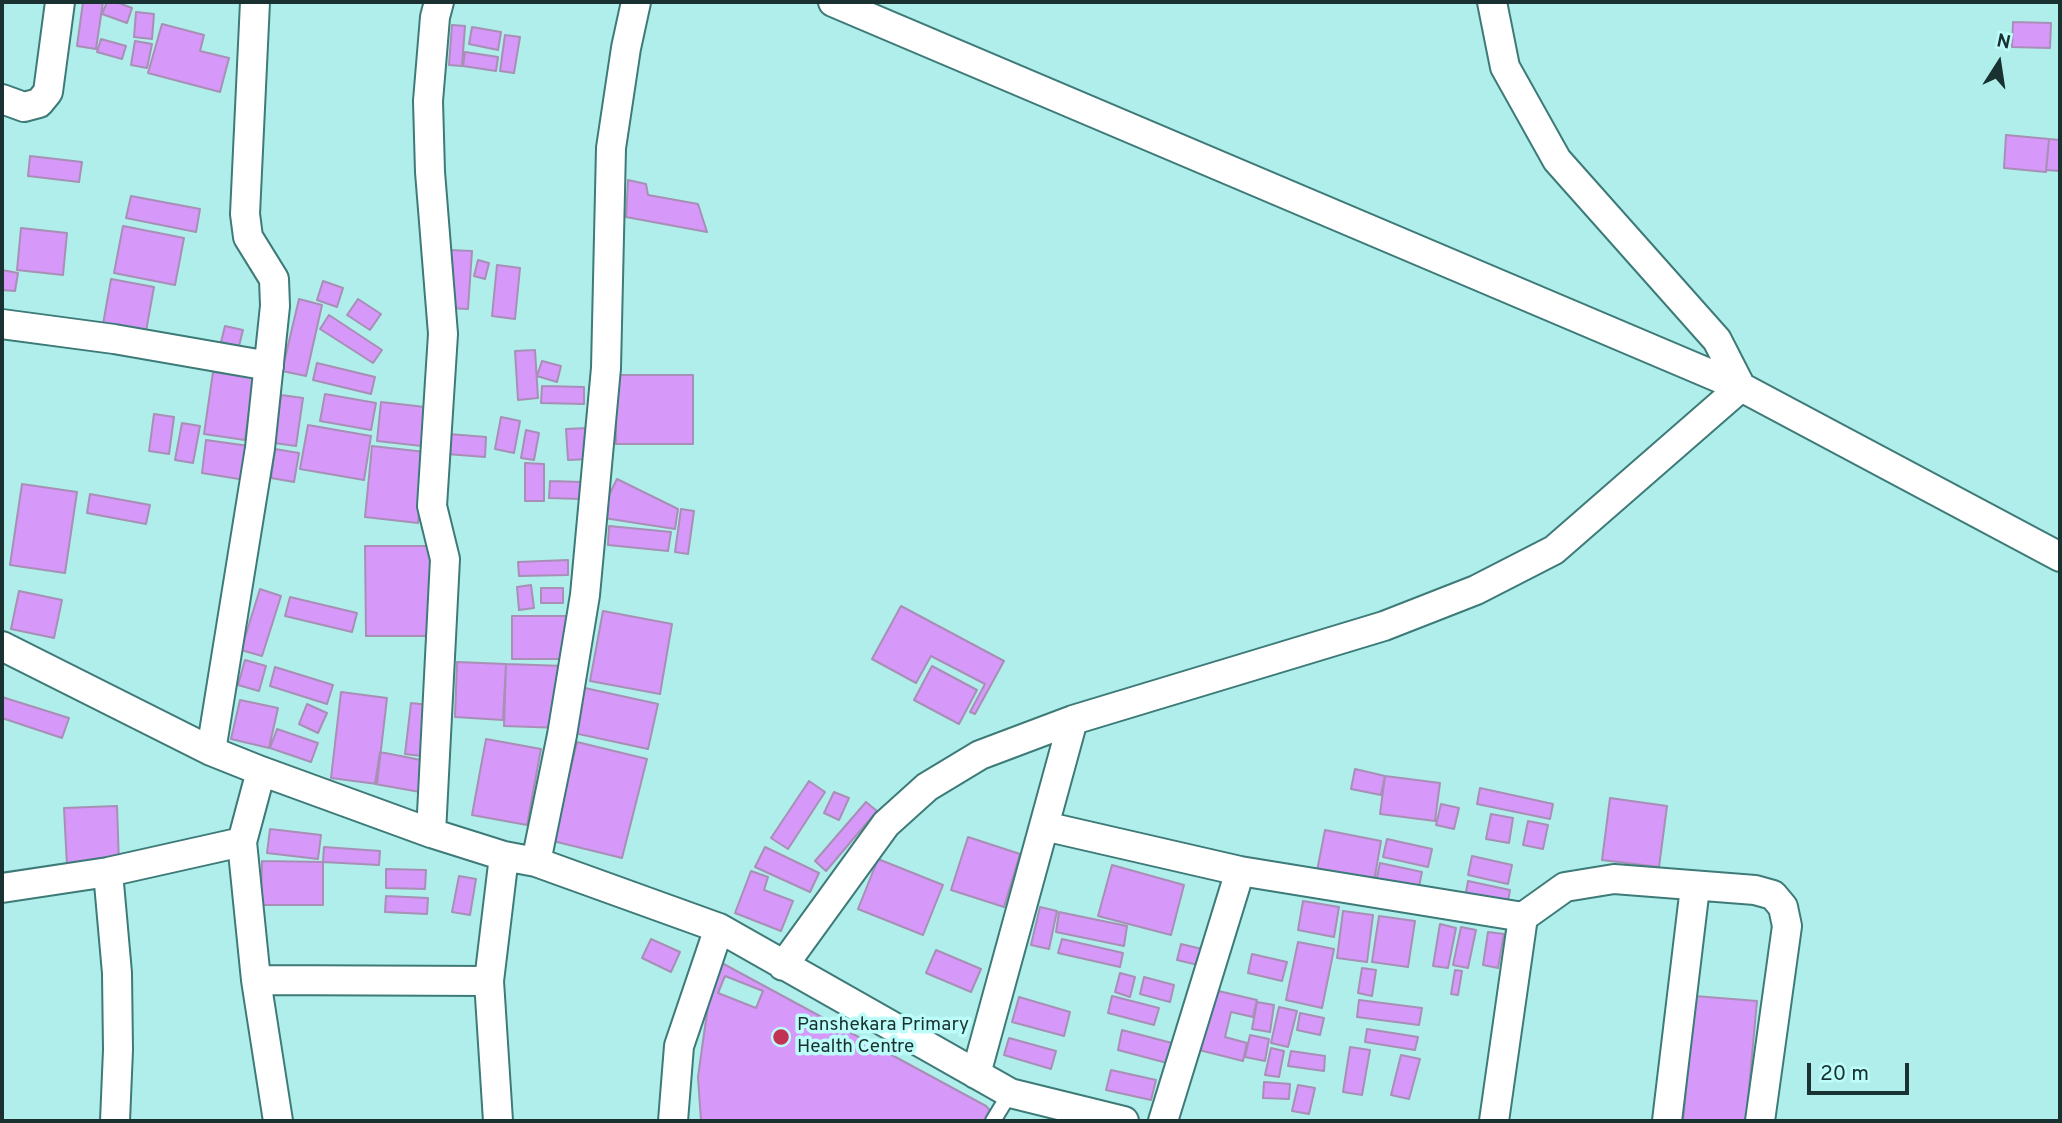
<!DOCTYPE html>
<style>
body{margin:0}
#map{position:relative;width:2062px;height:1123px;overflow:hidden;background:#afeeeb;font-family:Overpass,sans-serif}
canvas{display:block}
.frame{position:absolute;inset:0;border:4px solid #193231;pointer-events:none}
.north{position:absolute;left:1964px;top:28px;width:70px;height:70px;-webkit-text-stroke:5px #bcfcf9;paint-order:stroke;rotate:12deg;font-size:19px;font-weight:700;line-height:28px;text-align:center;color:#193231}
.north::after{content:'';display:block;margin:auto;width:24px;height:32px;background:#193231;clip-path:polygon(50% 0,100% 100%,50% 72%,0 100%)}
.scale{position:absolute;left:1807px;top:1063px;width:102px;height:32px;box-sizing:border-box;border:4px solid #193231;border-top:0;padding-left:9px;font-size:21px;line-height:24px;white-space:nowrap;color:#193231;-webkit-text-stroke:5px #bcfcf9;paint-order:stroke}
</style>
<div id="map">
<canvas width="2062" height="1123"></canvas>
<div class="frame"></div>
<div class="north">N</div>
<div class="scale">20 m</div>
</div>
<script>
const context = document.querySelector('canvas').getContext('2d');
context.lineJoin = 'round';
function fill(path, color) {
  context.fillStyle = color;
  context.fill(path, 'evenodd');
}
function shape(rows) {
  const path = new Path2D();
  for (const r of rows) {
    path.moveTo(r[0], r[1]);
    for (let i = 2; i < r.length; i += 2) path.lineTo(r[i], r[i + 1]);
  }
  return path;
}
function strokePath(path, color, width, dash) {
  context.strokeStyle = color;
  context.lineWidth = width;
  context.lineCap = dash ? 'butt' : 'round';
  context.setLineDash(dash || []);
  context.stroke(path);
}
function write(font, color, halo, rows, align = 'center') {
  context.font = font + ' Overpass,sans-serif';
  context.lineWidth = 7;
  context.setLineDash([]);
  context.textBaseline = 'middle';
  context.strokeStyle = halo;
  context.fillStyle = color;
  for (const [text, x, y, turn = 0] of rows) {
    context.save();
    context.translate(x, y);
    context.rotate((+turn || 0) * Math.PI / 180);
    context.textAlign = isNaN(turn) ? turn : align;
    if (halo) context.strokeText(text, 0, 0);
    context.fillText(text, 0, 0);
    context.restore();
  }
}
const building = shape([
 [83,2,103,2,96,49,77,46,83,2],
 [107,2,116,2,132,8,127,23,102,14,107,2],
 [136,12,154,14,152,39,134,37,136,12],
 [2013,22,2051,23,2050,48,2012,47,2013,22],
 [162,24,204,35,200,51,229,58,220,92,148,73,162,24],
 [452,25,465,26,462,66,449,65,452,25],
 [472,27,501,32,498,50,469,44,472,27],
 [505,35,520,37,514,73,500,71,505,35],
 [101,39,126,46,122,59,97,52,101,39],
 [135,41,152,44,147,68,131,65,135,41],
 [465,52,498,57,496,71,463,66,465,52],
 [2006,135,2049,139,2046,172,2004,168,2006,135],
 [2049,139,2060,140,2060,171,2046,170,2049,139],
 [30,156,82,162,79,182,28,176,30,156],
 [628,180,646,184,648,195,698,204,707,232,626,217,628,180],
 [131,196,200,209,196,232,126,218,131,196],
 [123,226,184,238,175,285,114,273,123,226],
 [21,228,67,233,63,275,17,270,21,228],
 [449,250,472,251,468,309,447,308,449,250],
 [478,260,489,263,485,279,474,276,478,260],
 [497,265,520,268,515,319,492,316,497,265],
 [2,270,18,273,15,291,2,290,2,270],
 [111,279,154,287,145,337,102,330,111,279],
 [323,281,343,288,337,307,317,300,323,281],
 [299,299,322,305,306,376,282,371,299,299],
 [358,299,381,314,370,330,347,315,358,299],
 [329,315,382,350,373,363,320,329,329,315],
 [225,326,243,330,239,346,221,342,225,326],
 [535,350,538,398,518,400,515,351,535,350],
 [542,361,561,366,557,382,537,376,542,361],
 [317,363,375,377,371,394,313,380,317,363],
 [213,372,254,378,245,440,204,434,213,372],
 [616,375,693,375,693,444,616,444,616,375],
 [542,386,584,387,584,404,541,403,542,386],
 [325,394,376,403,371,430,320,421,325,394],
 [281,395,303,398,296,446,274,443,281,395],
 [381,402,425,407,422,446,377,441,381,402],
 [154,414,174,417,169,454,149,451,154,414],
 [501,417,520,421,514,453,495,449,501,417],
 [182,423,200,426,193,463,175,460,182,423],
 [308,425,371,436,364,480,300,469,308,425],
 [588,428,590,459,568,460,566,429,588,428],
 [526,430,539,433,534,460,521,458,526,430],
 [449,434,486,437,485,457,447,454,449,434],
 [206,440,249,446,245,480,202,473,206,440],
 [372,446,425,452,418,523,365,517,372,446],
 [275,449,299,453,294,482,271,478,275,449],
 [525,463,544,464,544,501,525,501,525,463],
 [617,479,678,509,675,529,604,518,607,499,617,479],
 [550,481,582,482,581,499,549,498,550,481],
 [22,484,77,492,65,573,10,565,22,484],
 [90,494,150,505,146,524,87,513,90,494],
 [681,509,694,511,688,554,675,552,681,509],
 [609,526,671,532,668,551,608,545,609,526],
 [365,546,435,546,435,636,366,636,365,546],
 [568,560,568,575,519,576,518,562,568,560],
 [531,585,534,608,519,610,517,587,531,585],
 [541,588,563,588,563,603,541,603,541,588],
 [260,589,281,596,262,656,241,650,260,589],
 [19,591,62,600,54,638,11,629,19,591],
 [290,597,357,613,352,632,285,616,290,597],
 [901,606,1004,661,975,714,970,712,985,684,931,656,916,683,872,659,901,606],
 [603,611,672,624,660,694,590,681,603,611],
 [512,616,568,616,568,659,512,659,512,616],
 [245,660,266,666,259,691,238,685,245,660],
 [457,662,506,664,503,720,455,717,457,662],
 [506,664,564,666,562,728,504,726,506,664],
 [932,666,977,690,959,724,914,700,932,666],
 [275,667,333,685,327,704,270,686,275,667],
 [585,688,658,704,648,749,574,733,585,688],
 [341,692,387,698,377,784,331,778,341,692],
 [2,697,69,718,62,738,2,718,2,697],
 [240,700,278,708,269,748,231,739,240,700],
 [411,703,429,705,422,756,405,754,411,703],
 [307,704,327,713,318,733,299,724,307,704],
 [277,729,318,743,311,762,270,748,277,729],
 [486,739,541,749,527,825,472,815,486,739],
 [577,742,647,759,622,858,553,841,577,742],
 [380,752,426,761,420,792,375,784,380,752],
 [1355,769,1385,776,1381,795,1351,789,1355,769],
 [1385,776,1440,783,1435,821,1380,814,1385,776],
 [809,781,825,792,788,849,771,838,809,781],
 [1480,788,1553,804,1550,819,1477,804,1480,788],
 [834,792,849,798,839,820,824,813,834,792],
 [1610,798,1667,806,1659,867,1602,860,1610,798],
 [866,802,877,811,826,871,815,861,866,802],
 [1441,804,1459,808,1454,829,1436,825,1441,804],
 [117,806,119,864,67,866,64,808,117,806],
 [1491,814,1513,818,1509,843,1486,839,1491,814],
 [1528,821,1548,825,1543,849,1523,845,1528,821],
 [270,829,321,835,318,859,267,853,270,829],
 [1325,830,1381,841,1374,882,1317,871,1325,830],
 [968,837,1020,854,1004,907,951,890,968,837],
 [1387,839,1432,849,1428,867,1383,857,1387,839],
 [324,847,380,851,379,865,323,862,324,847],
 [765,847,819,873,810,892,755,867,765,847],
 [1472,856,1512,865,1508,884,1468,875,1472,856],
 [878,859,943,885,923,935,858,909,878,859],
 [262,861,323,862,323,905,261,905,262,861],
 [1380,863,1422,872,1418,891,1376,882,1380,863],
 [1112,865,1184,885,1171,935,1098,916,1112,865],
 [386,869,426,870,425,889,386,888,386,869],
 [751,871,768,877,764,890,793,901,781,931,735,913,751,871],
 [459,876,476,879,470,915,452,912,459,876],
 [1468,881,1510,890,1507,907,1465,898,1468,881],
 [386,896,428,898,427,914,385,912,386,896],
 [1303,901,1339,907,1334,937,1298,930,1303,901],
 [1040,907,1057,911,1049,949,1031,945,1040,907],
 [1343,911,1373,915,1367,962,1337,958,1343,911],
 [1059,912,1127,926,1124,946,1056,932,1059,912],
 [1379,916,1415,921,1408,967,1372,962,1379,916],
 [1440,924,1456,928,1448,968,1433,966,1440,924],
 [1461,927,1476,930,1468,968,1453,965,1461,927],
 [1488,932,1504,934,1498,968,1483,965,1488,932],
 [651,939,680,952,671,972,642,958,651,939],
 [1062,939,1123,953,1120,967,1058,953,1062,939],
 [1298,942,1334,949,1322,1008,1286,1000,1298,942],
 [1181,944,1202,949,1198,965,1177,960,1181,944],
 [936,950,981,969,971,992,926,973,936,950],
 [1252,954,1287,962,1282,981,1248,973,1252,954],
 [720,962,986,1106,999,1121,701,1121,698,1077,709,998,720,962],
 [1362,968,1376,970,1372,996,1358,993,1362,968],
 [1455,970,1462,971,1458,995,1451,994,1455,970],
 [1120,973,1135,977,1130,997,1115,992,1120,973],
 [725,976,763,991,756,1008,718,993,725,976],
 [1144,977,1174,985,1170,1002,1140,994,1144,977],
 [1214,990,1257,1000,1253,1017,1231,1012,1225,1037,1247,1043,1243,1061,1199,1050,1214,990],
 [1112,996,1159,1008,1154,1025,1108,1013,1112,996],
 [1695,996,1757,1001,1746,1121,1683,1121,1695,996],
 [1019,997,1070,1012,1064,1036,1012,1022,1019,997],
 [1359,1000,1422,1008,1419,1025,1357,1017,1359,1000],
 [1257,1002,1274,1005,1270,1032,1252,1029,1257,1002],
 [1279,1007,1297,1011,1288,1047,1271,1043,1279,1007],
 [1300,1013,1324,1018,1320,1035,1297,1030,1300,1013],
 [1367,1029,1418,1037,1415,1050,1365,1042,1367,1029],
 [1122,1030,1172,1043,1167,1063,1118,1050,1122,1030],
 [1250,1035,1269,1039,1265,1061,1245,1057,1250,1035],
 [1009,1038,1056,1051,1051,1069,1004,1055,1009,1038],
 [1350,1047,1370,1050,1362,1095,1343,1092,1350,1047],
 [1271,1048,1284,1051,1279,1077,1265,1075,1271,1048],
 [1291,1051,1325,1056,1324,1071,1288,1066,1291,1051],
 [1401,1055,1420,1059,1409,1099,1391,1095,1401,1055],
 [1111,1070,1156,1080,1151,1100,1106,1090,1111,1070],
 [1264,1082,1290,1084,1289,1099,1263,1098,1264,1082],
 [1298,1085,1315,1088,1309,1114,1292,1111,1298,1085]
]);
fill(building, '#d698f9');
strokePath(building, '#a78fb6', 2);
const service = shape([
 [993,1121,1010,1093]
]);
const minor = shape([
 [833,2,1741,387,2060,557],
 [2,99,24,107,39,103,48,92,60,2],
 [2,324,114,339,269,366],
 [2,646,211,751,261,771,431,833,504,856,536,862,719,928,1010,1093,1124,1121],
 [211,751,260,448,275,306,274,279,248,237,245,214,255,2],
 [261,771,242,842,256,980,278,1121],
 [1044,826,1240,871,1523,917],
 [431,833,445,559,432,506,443,334,430,172,428,101,435,17,439,2],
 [536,862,562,735,585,595,606,368,611,148,626,48,636,2],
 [108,872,117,973,118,1050,115,1121],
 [2,888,108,872,242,842],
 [783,966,886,824,927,787,980,755,1073,720,1384,626,1476,590,1554,550,1741,387,1717,340,1557,160,1505,67,1492,2],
 [256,980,489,981],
 [976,1074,1073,720],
 [498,1121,489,981,504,856],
 [673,1121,679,1046,719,928],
 [1163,1121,1240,871],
 [1494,1121,1523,917,1565,887,1614,879,1755,890,1773,895,1783,907,1787,926,1760,1121],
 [1667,1121,1695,887]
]);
strokePath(service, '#3d7a78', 18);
strokePath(minor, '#3d7a78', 32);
strokePath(service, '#fff', 14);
strokePath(minor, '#fff', 28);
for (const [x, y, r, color] of [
 [781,1037,9,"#c23253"]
]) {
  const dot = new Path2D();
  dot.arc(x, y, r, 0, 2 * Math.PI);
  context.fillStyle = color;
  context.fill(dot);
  strokePath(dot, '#bcfcf9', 2.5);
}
write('19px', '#193231', '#bcfcf9', [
 ["Panshekara Primary",797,1026],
 ["Health Centre",797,1048]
], 'left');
</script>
